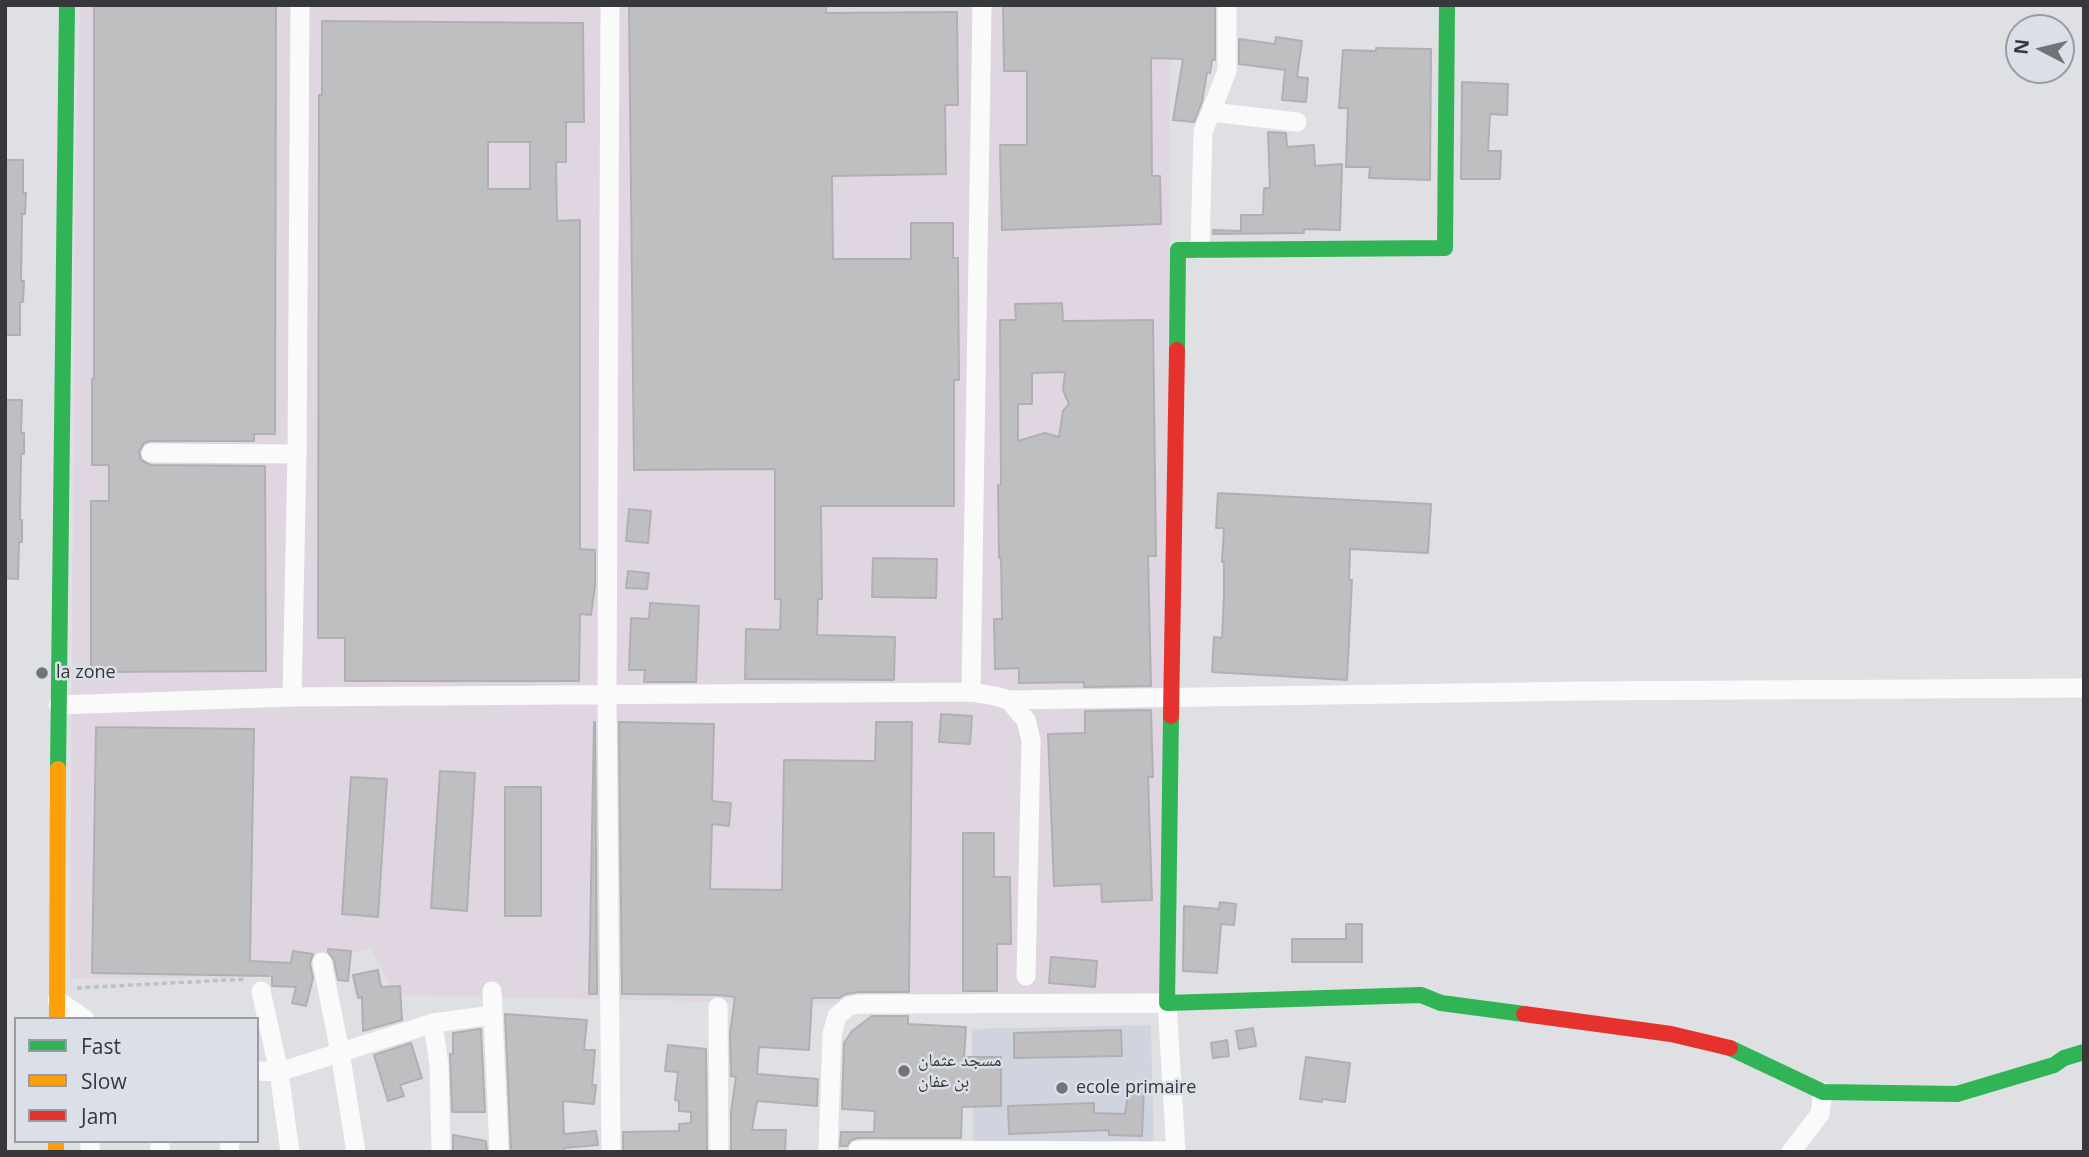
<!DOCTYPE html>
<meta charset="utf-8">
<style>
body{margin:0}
#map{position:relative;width:2089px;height:1157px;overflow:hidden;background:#dee0e4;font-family:"Open Sans",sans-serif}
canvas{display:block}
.frame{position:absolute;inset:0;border:7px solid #36383b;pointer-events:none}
.legend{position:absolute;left:14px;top:1017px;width:245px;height:126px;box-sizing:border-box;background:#dbdfe7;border:2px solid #999ca2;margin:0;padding:9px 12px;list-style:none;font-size:21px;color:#36383b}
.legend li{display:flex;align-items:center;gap:14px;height:35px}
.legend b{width:35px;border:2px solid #999ca2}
.north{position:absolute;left:2005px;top:14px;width:70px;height:70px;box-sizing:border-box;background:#dbdfe7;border:2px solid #999ca2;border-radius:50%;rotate:277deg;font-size:19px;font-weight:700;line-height:28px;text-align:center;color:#36383b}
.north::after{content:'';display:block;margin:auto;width:24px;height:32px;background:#717376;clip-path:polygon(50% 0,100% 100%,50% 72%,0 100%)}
</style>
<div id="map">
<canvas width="2089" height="1157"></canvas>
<div class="frame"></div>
<ul class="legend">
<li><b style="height:9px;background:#30b455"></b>Fast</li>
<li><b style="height:9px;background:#ff9f0a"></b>Slow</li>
<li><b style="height:9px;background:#e5322d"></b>Jam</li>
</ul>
<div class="north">N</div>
</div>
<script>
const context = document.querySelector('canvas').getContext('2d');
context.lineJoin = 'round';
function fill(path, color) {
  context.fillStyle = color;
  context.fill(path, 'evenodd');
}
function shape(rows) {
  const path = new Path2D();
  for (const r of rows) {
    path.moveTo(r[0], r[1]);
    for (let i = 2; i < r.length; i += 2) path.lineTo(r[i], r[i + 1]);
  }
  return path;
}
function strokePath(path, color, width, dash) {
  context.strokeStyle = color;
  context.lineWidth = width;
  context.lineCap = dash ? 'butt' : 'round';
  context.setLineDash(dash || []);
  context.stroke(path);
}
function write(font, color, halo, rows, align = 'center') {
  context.font = font + ' "Open Sans","Noto Naskh Arabic",sans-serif';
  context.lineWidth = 5;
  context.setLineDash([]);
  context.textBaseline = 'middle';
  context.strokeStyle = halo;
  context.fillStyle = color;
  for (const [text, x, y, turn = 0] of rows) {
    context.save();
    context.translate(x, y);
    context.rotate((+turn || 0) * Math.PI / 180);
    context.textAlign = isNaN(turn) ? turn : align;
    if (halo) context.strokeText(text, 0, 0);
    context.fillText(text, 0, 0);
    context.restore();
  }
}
fill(shape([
 [80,5,1171,5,1163,1011,395,995,371,949,252,977,70,979,75,190]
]), '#e0d6e1');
fill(shape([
 [1151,1025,1154,1151,973,1147,972,1029]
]), '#d0d4de');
const building = shape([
 [94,5,276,5,275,434,254,434,254,441,150,441,144,443,139,452,141,460,151,465,265,466,266,671,91,672,91,501,109,501,109,465,92,465,92,379,94,379,94,5],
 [629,5,826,5,826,13,957,12,958,105,945,105,946,174,832,176,833,259,911,259,911,223,953,223,953,258,958,258,959,380,954,380,954,506,821,506,822,599,818,599,817,635,895,637,894,680,745,679,746,629,780,630,781,599,775,599,775,469,634,470,629,5],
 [1003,5,1215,5,1215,60,1212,60,1210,73,1207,72,1202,102,1194,122,1173,120,1183,59,1151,58,1152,176,1160,176,1161,224,1002,230,1000,145,1027,145,1027,71,1004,71,1003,5],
 [322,21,583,23,584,122,566,122,566,162,556,162,557,221,580,220,580,549,595,550,595,586,591,615,580,614,579,681,345,681,345,638,318,638,319,95,322,95,322,21],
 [488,142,530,142,530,189,488,189,488,142],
 [1276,37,1302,41,1297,77,1308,78,1306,102,1282,100,1285,70,1239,64,1239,39,1275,44,1276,37],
 [1376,48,1431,49,1430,180,1369,178,1370,167,1346,167,1348,108,1339,108,1343,50,1376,51,1376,48],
 [1462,82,1508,84,1507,115,1490,114,1488,151,1501,151,1500,179,1461,179,1462,82],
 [1268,132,1286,133,1287,147,1314,145,1315,166,1342,164,1340,230,1304,229,1304,233,1213,234,1213,230,1241,231,1241,215,1263,215,1264,188,1270,188,1268,132],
 [5,160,23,160,23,193,26,193,25,214,22,214,21,281,24,281,23,302,20,302,20,335,5,335,5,160],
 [1062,303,1063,321,1153,320,1156,556,1148,556,1151,686,1084,687,1084,682,1019,683,1019,668,995,669,994,619,1002,619,1001,558,999,558,998,485,1001,485,1000,320,1016,320,1015,304,1062,303],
 [1065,372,1063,390,1069,404,1063,411,1059,437,1045,433,1018,441,1018,404,1032,404,1032,373,1065,372],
 [5,400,22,400,21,433,24,433,24,454,21,454,20,520,22,520,22,542,19,542,18,579,5,578,5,400],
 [1218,493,1431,504,1428,553,1350,549,1349,580,1352,580,1347,680,1212,672,1214,637,1222,638,1224,595,1224,562,1222,562,1224,528,1216,528,1218,493],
 [629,509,651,511,648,543,626,541,629,509],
 [873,558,937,559,936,598,872,597,873,558],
 [628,571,649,573,647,589,626,588,628,571],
 [650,603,699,606,696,682,644,682,645,670,629,670,631,618,649,619,650,603],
 [1151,710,1153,777,1148,777,1152,900,1102,902,1101,884,1054,886,1048,734,1085,733,1085,711,1151,710],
 [941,714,972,716,970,744,939,742,941,714],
 [594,722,595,722,597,994,589,994,594,722],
 [619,722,714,724,712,801,731,803,729,826,712,824,710,889,782,890,784,760,875,761,876,722,912,722,909,992,858,992,846,994,839,998,812,998,809,1050,759,1047,757,1074,818,1079,817,1106,757,1101,752,1130,786,1130,785,1152,731,1152,731,1112,736,1077,731,1076,730,1033,735,997,719,995,622,994,619,722],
 [96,727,254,729,250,961,291,963,293,951,313,954,310,964,313,978,306,1006,292,1003,296,987,272,986,272,976,92,973,96,727],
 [440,771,475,773,467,911,431,908,440,771],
 [351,777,387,779,378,917,342,914,351,777],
 [505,787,541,787,541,916,505,916,505,787],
 [963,833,994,833,994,877,1010,877,1011,944,997,944,997,991,963,991,963,833],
 [1220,902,1236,904,1234,925,1221,924,1217,973,1183,971,1184,906,1219,909,1220,902],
 [1346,924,1362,924,1362,962,1292,962,1292,939,1346,939,1346,924],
 [328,949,351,951,348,981,338,980,334,960,328,952,328,949],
 [1051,957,1097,961,1095,987,1049,983,1051,957],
 [378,970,381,987,400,986,402,1020,363,1031,362,997,358,998,353,975,378,970],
 [505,1014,587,1020,584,1050,595,1050,592,1085,596,1085,594,1104,563,1101,564,1134,596,1131,598,1145,564,1148,564,1152,511,1152,505,1014],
 [872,1016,908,1016,908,1024,966,1027,964,1057,1001,1057,1001,1106,962,1107,961,1138,858,1138,851,1140,847,1146,840,1146,841,1132,874,1132,875,1111,842,1109,844,1043,852,1031,872,1016],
 [1253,1028,1256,1046,1239,1049,1236,1031,1253,1028],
 [479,1029,481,1029,485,1112,452,1112,450,1054,453,1054,453,1033,479,1029],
 [1121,1030,1122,1056,1014,1058,1014,1033,1121,1030],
 [1227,1040,1229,1056,1213,1058,1211,1043,1227,1040],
 [411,1043,422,1078,400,1085,404,1096,388,1101,374,1055,411,1043],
 [668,1045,706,1049,707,1152,623,1152,623,1132,679,1131,679,1124,691,1123,691,1112,679,1111,679,1101,675,1100,678,1072,665,1071,668,1045],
 [1306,1057,1350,1063,1345,1102,1322,1099,1322,1102,1300,1099,1306,1057],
 [1130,1083,1144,1086,1142,1136,1109,1135,1109,1130,1009,1134,1008,1106,1094,1103,1094,1113,1125,1114,1130,1083],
 [453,1135,486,1141,487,1152,453,1152,453,1135]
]);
fill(building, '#bfbfc2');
strokePath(building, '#b0b0b4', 2);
strokePath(shape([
 [268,975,305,966],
 [77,988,247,979]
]), '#c0c0c2', 3.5, [5, 3.5]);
strokePath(shape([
 [610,5,607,696,611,1152],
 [1211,112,1297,122],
 [1200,249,1203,132,1227,71,1227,5],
 [151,453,297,454],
 [971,692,982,5],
 [292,697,297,454,300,5],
 [1009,700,1584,691,2084,688],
 [58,705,292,697,971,692,995,696,1009,700,1018,711,1026,720,1031,740,1026,976],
 [322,962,340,1052,356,1152],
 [261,991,279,1072,290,1152],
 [492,991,499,1152],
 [57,1000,85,1019],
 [718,1007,719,1152],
 [433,1023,439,1065,441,1152],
 [257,1071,279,1072,433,1023,493,1015],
 [858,1150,1176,1151],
 [90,1152,90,1141],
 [160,1152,160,1141],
 [229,1152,230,1141],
 [828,1152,832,1034,837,1016,849,1006,858,1004,1167,1003,1176,1152],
 [1791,1152,1820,1114,1823,1092]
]), '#fafafb', 19);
strokePath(shape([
 [1177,350,1178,250,1445,248,1447,5],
 [1171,716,1167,1003,1421,995,1441,1003,1524,1014],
 [58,769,67,5],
 [1730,1048,1823,1092,1957,1094,2054,1065,2064,1058,2084,1052]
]), '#30b455', 16);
strokePath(shape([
 [57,1019,58,769],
 [56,1141,56,1152]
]), '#ff9f0a', 16);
strokePath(shape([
 [1171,716,1177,350],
 [1524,1014,1671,1034,1730,1048]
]), '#e5322d', 16);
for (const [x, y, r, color] of [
 [42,673,7,"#717376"],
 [904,1071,7,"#717376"],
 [1062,1088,7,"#717376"]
]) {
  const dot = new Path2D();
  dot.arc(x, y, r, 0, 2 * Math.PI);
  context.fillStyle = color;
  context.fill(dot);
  strokePath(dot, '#dbdfe7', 2.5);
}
write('18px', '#36383b', '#dbdfe7', [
 ["la zone",56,673],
 ["مسجد عثمان",918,1061],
 ["بن عفان",918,1082],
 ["ecole primaire",1076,1088]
], 'left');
</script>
